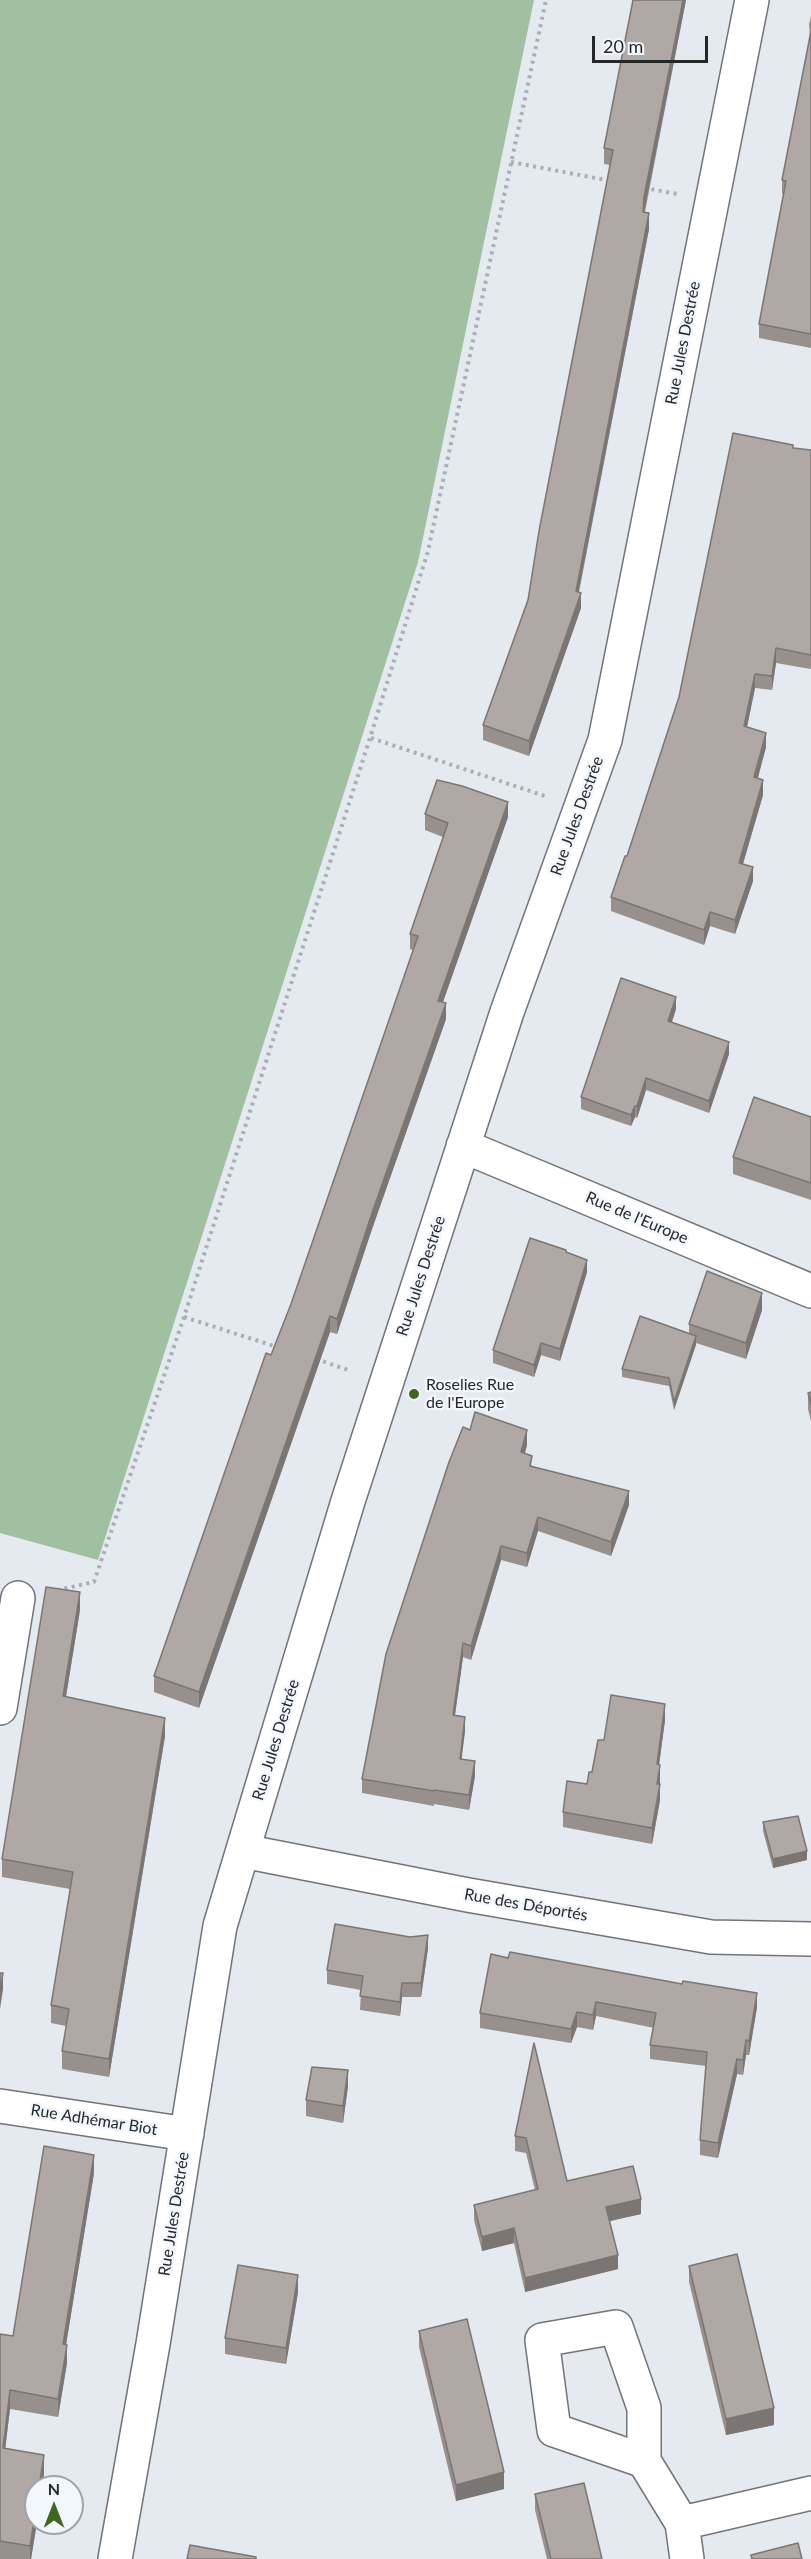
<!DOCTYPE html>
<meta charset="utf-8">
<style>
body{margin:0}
#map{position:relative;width:811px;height:2559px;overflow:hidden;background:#e5e9f0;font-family:Lato,sans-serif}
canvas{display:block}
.north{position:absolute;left:24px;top:2475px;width:60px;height:60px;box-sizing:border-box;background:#f2f6fd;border:2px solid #a0a3a8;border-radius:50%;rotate:0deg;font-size:16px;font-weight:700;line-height:24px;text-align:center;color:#252729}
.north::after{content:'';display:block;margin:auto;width:21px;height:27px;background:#41661f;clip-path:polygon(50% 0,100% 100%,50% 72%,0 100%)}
.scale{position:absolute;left:592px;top:36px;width:116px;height:27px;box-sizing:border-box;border:3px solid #252729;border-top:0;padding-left:8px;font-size:18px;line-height:21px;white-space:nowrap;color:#252729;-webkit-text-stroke:4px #f2f6fd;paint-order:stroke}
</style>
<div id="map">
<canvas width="811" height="2559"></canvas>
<div class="north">N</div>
<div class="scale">20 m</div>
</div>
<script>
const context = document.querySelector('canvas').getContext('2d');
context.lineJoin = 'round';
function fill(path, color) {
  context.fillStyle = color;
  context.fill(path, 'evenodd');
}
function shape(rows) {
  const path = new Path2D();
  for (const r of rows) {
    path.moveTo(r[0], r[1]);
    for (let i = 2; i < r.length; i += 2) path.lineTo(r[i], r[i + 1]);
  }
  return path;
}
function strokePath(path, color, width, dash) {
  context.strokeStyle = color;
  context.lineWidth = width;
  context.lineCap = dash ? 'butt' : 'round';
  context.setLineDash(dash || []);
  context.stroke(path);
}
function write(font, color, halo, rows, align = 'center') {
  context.font = font + ' Lato,sans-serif';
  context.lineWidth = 5;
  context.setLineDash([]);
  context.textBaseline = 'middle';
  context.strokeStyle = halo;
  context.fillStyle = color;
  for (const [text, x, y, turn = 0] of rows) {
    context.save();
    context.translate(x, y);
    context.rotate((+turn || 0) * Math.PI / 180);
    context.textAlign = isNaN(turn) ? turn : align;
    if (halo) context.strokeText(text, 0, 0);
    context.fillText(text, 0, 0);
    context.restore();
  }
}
fill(shape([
 [0,0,534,0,418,562,98,1560,0,1533]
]), '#a1c0a1');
const street = shape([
 [463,1146,811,1291],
 [0,1708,18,1598],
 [243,1851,468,1895,711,1937,811,1939],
 [0,2106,187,2134],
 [644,2461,554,2430,542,2340,616,2327,644,2408,644,2461,682,2523],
 [115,2559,153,2344,220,1926,348,1501,507,1012,605,740,752,0],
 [687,2559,682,2523,811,2493]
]);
strokePath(street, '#71747b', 36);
strokePath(shape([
 [511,162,611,181],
 [644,188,678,194],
 [371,738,545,796],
 [184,1317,277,1347],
 [316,1359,351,1371],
 [57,1590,94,1582,184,1317,370,738,428,551,546,0]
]), '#abaeb4', 4, [3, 4.5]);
strokePath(street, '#fff', 33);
fill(shape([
 [633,0,686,0,645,212,649,229,579,592,581,608,529,756,483,740,483,725,528,600,610,165,604,164,604,148],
 [811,16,811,348,759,338,759,324,784,194,782,194,782,180,810,39,809,24],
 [793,448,811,450,811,669,776,663,772,690,755,688,747,727,766,747,758,778,763,795,743,864,753,881,735,934,710,926,704,945,611,911,611,897],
 [425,814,508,817,443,1002,446,1019,372,1229,337,1334,330,1332,199,1708,154,1692,154,1676,291,1304,413,950,410,949,410,934,443,837,425,830],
 [676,1009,672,1022,729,1054,709,1113,646,1090,637,1118,635,1117,631,1126,581,1109,581,1097],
 [811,1117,811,1200,733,1174,733,1157],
 [566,1253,587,1272,560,1361,541,1355,534,1377,493,1363,493,1350],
 [762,1310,746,1359,696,1343,674,1410,669,1386,622,1377,622,1369,689,1334,689,1324],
 [811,1392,811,1421,808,1409,808,1393],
 [527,1445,525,1453,532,1466,629,1505,611,1556,538,1531,527,1567,501,1560,471,1660,463,1657,455,1715,465,1731,461,1759,475,1776,469,1810,434,1804,434,1806,362,1793,362,1779],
 [80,1610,66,1697,165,1736,109,2077,62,2069,62,2051,66,2026,51,2023,51,2005,70,1889,2,1877,2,1859],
 [665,1720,659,1765,660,1781,660,1800,652,1844,563,1827,563,1812,587,1784,604,1740],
 [763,1822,807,1860,773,1868,763,1831],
 [428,1948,421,1997,402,1997,400,2016,360,2010,361,1990,327,1984,327,1970],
 [491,1954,757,2007,749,2055,746,2055,743,2075,737,2074,718,2158,700,2155,700,2140,706,2066,650,2059,650,2045,654,2028,596,2016,593,2030,577,2027,571,2043,480,2028,480,2013],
 [534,2043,567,2181,641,2214,609,2221,618,2269,525,2292,514,2243,482,2251,474,2220,474,2205,535,2190,526,2153,515,2151,515,2136],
 [348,2086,343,2123,306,2116,306,2100],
 [94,2173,66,2345,67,2363,58,2417,10,2409,5,2448,44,2474,31,2559,0,2559,0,2334,13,2336],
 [689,2266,774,2425,726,2435,689,2282],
 [298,2292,286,2364,225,2354,225,2338],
 [419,2331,504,2489,456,2501,419,2347],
 [535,2494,602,2559,547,2559,535,2510]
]), '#97908d');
fill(shape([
 [683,0,686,0,644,212,643,212,644,197],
 [649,213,649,229,576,605,581,593,581,608,529,756,529,741,576,591],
 [776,648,776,663,772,690,772,676],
 [755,674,755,688,744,741,744,726],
 [766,733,766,747,754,791,754,777],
 [763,780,763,795,739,877,739,863],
 [508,802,508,817,438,1016,438,1001],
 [753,867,753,881,735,934,735,920],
 [710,912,710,926,704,945,704,930],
 [676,997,676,1009,668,1033,668,1021],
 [446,1003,446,1019,372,1229,337,1334,337,1319,372,1213],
 [729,1042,729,1054,709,1113,709,1101],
 [646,1078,646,1090,637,1118,637,1106],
 [635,1106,635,1117,631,1126,631,1115],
 [587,1260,587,1272,560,1361,560,1349],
 [762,1293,762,1310,746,1359,746,1343],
 [330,1316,330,1332,199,1708,199,1692],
 [696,1336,696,1345,674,1410,674,1402],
 [541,1343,541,1355,534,1377,534,1365],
 [527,1430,527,1445,521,1466,521,1452],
 [629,1491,629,1505,611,1556,611,1542],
 [538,1517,538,1531,527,1567,527,1553],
 [501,1546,501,1560,471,1660,471,1646],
 [80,1592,80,1610,63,1714,63,1696],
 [463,1643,463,1657,453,1729,453,1715],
 [665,1704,665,1720,657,1780,657,1764],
 [465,1717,465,1731,460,1773,460,1759],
 [165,1718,165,1736,109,2077,109,2059],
 [475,1761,475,1776,469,1810,469,1795],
 [660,1765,660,1781,657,1799,657,1784],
 [660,1784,660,1800,652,1844,652,1828],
 [807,1851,807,1860,773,1868,773,1859],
 [428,1935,428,1948,421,1997,421,1983],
 [3,1973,3,1989,0,2009,0,1992],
 [402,1983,402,1997,400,2016,400,2002],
 [757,1993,757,2007,749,2055,749,2041],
 [596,2002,596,2016,593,2030,593,2015],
 [577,2012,577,2027,571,2043,571,2029],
 [746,2040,746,2055,743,2075,743,2060],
 [737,2059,737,2074,718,2158,718,2143],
 [348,2070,348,2086,343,2123,343,2106],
 [94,2155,94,2173,63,2363,63,2344],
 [641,2199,641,2214,606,2222,606,2207],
 [514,2228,514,2243,482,2251,482,2237],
 [618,2255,618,2269,525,2292,525,2278],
 [298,2275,298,2292,286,2364,286,2348],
 [67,2345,67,2363,58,2417,58,2399],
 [10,2390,10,2409,3,2467,3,2448],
 [774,2408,774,2425,726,2435,726,2419],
 [44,2455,44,2474,42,2487,39,2487],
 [504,2472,504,2489,456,2501,456,2485],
 [36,2508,37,2523,31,2559,30,2559,30,2546]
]), '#7b7673');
const building = shape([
 [633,0,683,0,644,197,643,212,649,213,576,591,581,593,529,741,483,725,528,600,539,531,613,150,604,148,633,0],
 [811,31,811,334,759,324,786,181,782,180,811,31],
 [733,433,793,445,793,448,811,450,811,655,776,648,772,676,755,674,744,726,766,733,754,777,763,780,739,863,753,867,735,920,710,912,704,930,611,897,625,856,627,856,679,697,733,433],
 [437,780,462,786,508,802,438,1001,446,1003,372,1213,337,1319,330,1316,199,1692,154,1676,266,1353,271,1355,291,1304,418,936,410,934,448,823,425,814,437,780],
 [621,978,676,997,668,1021,729,1042,709,1101,646,1078,637,1106,635,1106,631,1115,581,1097,621,978],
 [754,1097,811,1117,811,1183,733,1157,754,1097],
 [530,1238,566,1250,566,1252,587,1260,560,1349,541,1343,534,1365,493,1350,530,1238],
 [707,1271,762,1293,746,1343,689,1324,707,1271],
 [640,1316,696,1336,674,1402,669,1378,622,1369,640,1316],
 [811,1392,811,1405,808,1393,811,1392],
 [475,1412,527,1430,521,1452,532,1456,530,1466,629,1491,611,1542,538,1517,527,1553,501,1546,471,1646,463,1643,453,1715,465,1717,460,1759,475,1761,469,1795,434,1790,434,1791,362,1779,386,1654,449,1462,463,1427,470,1430,475,1412],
 [46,1587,80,1592,63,1696,165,1718,109,2059,62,2051,69,2009,51,2005,73,1872,2,1859,46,1587],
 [611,1695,665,1704,657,1764,660,1765,657,1784,660,1784,652,1828,563,1812,567,1781,587,1784,589,1772,592,1772,598,1740,604,1740,611,1695],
 [798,1816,807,1851,773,1859,763,1822,798,1816],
 [335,1924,410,1937,428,1935,421,1983,402,1983,400,2002,360,1996,363,1976,327,1970,335,1924],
 [510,1952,682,1984,683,1981,757,1993,749,2041,746,2040,743,2060,737,2059,718,2143,700,2140,707,2052,650,2045,656,2013,596,2002,593,2015,577,2012,571,2029,480,2013,491,1954,508,1958,510,1952],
 [0,1973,3,1973,0,1992,0,1973],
 [534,2043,567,2181,633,2166,641,2199,606,2207,618,2255,525,2278,514,2228,482,2237,474,2205,538,2189,526,2138,515,2136,534,2043],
 [312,2067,348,2070,343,2106,306,2100,312,2067],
 [44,2146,94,2155,63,2344,67,2345,58,2399,10,2390,3,2448,44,2455,39,2487,36,2487,36,2508,30,2546,0,2541,0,2334,13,2336,44,2146],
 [737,2254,774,2408,726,2419,689,2266,737,2254],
 [238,2265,298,2275,286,2348,225,2338,238,2265],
 [467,2319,504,2472,456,2485,419,2331,467,2319],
 [584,2483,602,2559,551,2559,535,2494,584,2483],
 [798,2543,802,2559,752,2559,751,2555,798,2543],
 [190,2545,256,2557,256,2559,187,2559,190,2545]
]);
fill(building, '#b0a8a4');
strokePath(building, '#7b7673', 1.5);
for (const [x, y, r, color] of [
 [414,1394,6,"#41661f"]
]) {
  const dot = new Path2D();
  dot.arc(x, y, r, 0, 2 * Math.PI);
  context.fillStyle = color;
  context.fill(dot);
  strokePath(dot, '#f2f6fd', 2);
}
write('16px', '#252729', '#f2f6fd', [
 ["Rue Jules Destrée",683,343,-79],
 ["Rue Jules Destrée",577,816,-70],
 ["Rue de l'Europe",637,1218,23],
 ["Rue Jules Destrée",421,1276,-72],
 ["Rue Jules Destrée",276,1740,-73],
 ["Rue des Déportés",526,1905,10],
 ["Rue Adhémar Biot",94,2120,9],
 ["Rue Jules Destrée",174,2214,-81]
]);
write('16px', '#252729', '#f2f6fd', [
 ["Roselies Rue",426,1385],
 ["de l'Europe",426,1403]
], 'left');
</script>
